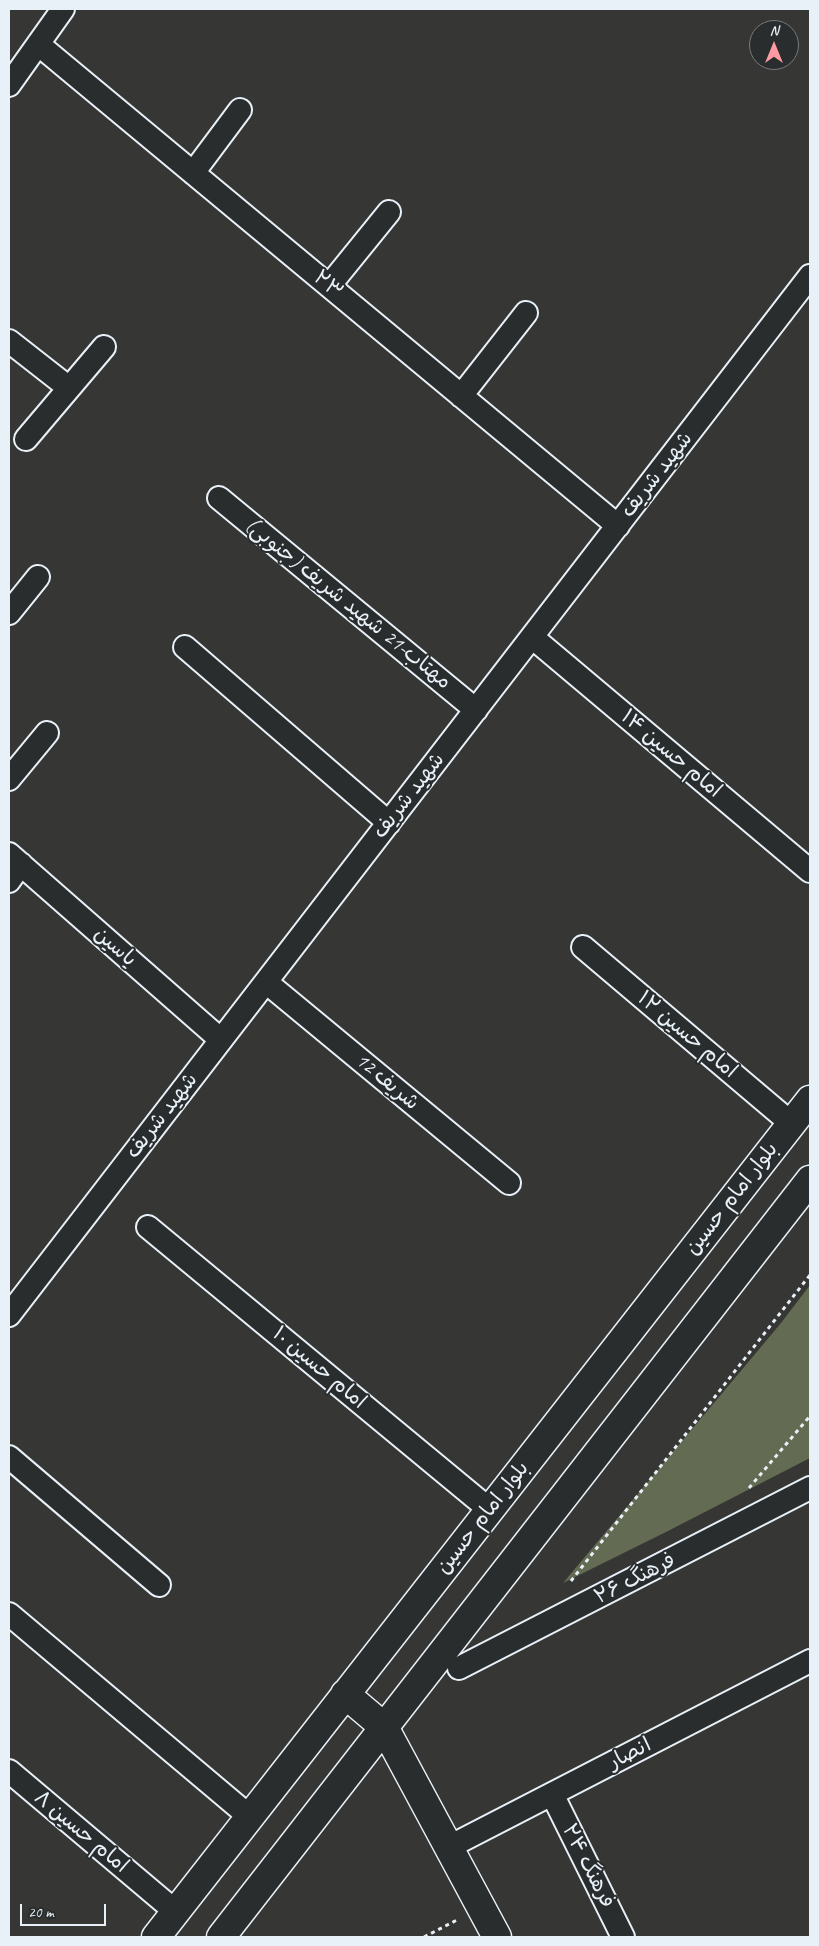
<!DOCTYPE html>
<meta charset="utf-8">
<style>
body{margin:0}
#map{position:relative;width:819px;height:1946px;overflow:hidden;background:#363634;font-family:Caveat,sans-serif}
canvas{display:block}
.frame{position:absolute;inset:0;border:10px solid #e8f1f8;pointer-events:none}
.north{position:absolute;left:749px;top:20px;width:50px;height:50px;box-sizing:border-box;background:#2a2d2e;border:1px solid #767b7f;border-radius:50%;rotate:0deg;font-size:14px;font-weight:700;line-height:20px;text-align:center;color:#e8f1f8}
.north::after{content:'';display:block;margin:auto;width:18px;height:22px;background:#ff9aa2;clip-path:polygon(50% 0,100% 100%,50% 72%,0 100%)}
.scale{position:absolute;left:20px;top:1904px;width:86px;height:22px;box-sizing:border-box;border:2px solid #e8f1f8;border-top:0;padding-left:6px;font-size:15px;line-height:18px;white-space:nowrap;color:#e8f1f8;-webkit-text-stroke:4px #2a2d2e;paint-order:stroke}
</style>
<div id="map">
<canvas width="819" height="1946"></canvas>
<div class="frame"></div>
<div class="north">N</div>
<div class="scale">20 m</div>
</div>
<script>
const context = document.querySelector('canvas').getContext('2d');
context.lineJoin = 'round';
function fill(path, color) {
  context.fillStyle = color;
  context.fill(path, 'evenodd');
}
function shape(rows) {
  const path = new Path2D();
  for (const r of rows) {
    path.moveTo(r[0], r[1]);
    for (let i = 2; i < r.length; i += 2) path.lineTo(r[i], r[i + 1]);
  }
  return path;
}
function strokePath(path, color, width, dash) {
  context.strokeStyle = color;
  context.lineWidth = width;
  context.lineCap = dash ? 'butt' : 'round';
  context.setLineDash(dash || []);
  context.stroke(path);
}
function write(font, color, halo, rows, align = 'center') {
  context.font = font + ' Caveat,"Playpen Sans Arabic",sans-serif';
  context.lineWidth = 4;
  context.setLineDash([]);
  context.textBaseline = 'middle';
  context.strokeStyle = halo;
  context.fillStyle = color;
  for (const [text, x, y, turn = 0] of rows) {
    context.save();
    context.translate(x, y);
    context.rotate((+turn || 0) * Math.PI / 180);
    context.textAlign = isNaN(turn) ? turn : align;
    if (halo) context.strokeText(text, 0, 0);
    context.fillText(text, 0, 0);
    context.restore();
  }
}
fill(shape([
 [810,1285,810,1458,666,1532,563,1583,781,1323]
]), '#636c52');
const minor = shape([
 [38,44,618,526],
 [9,85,63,9],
 [193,173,240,110],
 [329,286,389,212],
 [9,341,69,388],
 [461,396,526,313],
 [26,439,104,347],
 [219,498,476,710],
 [9,613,38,577],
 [532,637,810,871],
 [185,647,389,823],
 [9,779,47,733],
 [9,854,221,1040],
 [9,881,21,864],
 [583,947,792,1124],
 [266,982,509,1183],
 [148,1227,490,1510],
 [9,1315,810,276],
 [9,1457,159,1585],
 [9,1614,250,1817],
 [459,1668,810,1488],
 [9,1771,176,1912],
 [552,1794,623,1937],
 [449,1847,810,1661]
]);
const tertiary = shape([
 [384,1727,497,1937]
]);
const secondary = shape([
 [345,1694,384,1727],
 [156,1937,810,1100],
 [221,1937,810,1180]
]);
strokePath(minor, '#e8f1f8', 26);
strokePath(tertiary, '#e8f1f8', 31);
strokePath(secondary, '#e8f1f8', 31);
strokePath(shape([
 [749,1488,810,1416],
 [571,1581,810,1275],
 [424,1937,457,1920]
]), '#e8f1f8', 3, [4, 4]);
strokePath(minor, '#2a2d2e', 22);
strokePath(tertiary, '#2a2d2e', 28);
strokePath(secondary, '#2a2d2e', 28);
write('21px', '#e8f1f8', '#2a2d2e', [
 ["۲۳",328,285,40],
 ["شهید شریف",657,475,-52],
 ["مهتاب-21 شهید شریف (جنوبی)",348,604,39],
 ["امام حسین ۱۴",671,754,40],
 ["شهید شریف",409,796,-52],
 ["یاسین",115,947,41],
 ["امام حسین ۱۲",687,1035,40],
 ["شریف 12",387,1082,40],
 ["شهید شریف",162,1116,-52],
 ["بلوار امام حسین",732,1199,-52],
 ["امام حسین ۱۰",319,1368,40],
 ["بلوار امام حسین",483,1518,-52],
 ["فرهنگ ۲۶",635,1579,-27],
 ["انصار",630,1754,-27],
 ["امام حسین ۸",81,1832,40],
 ["فرهنگ ۲۴",588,1866,63]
]);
</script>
